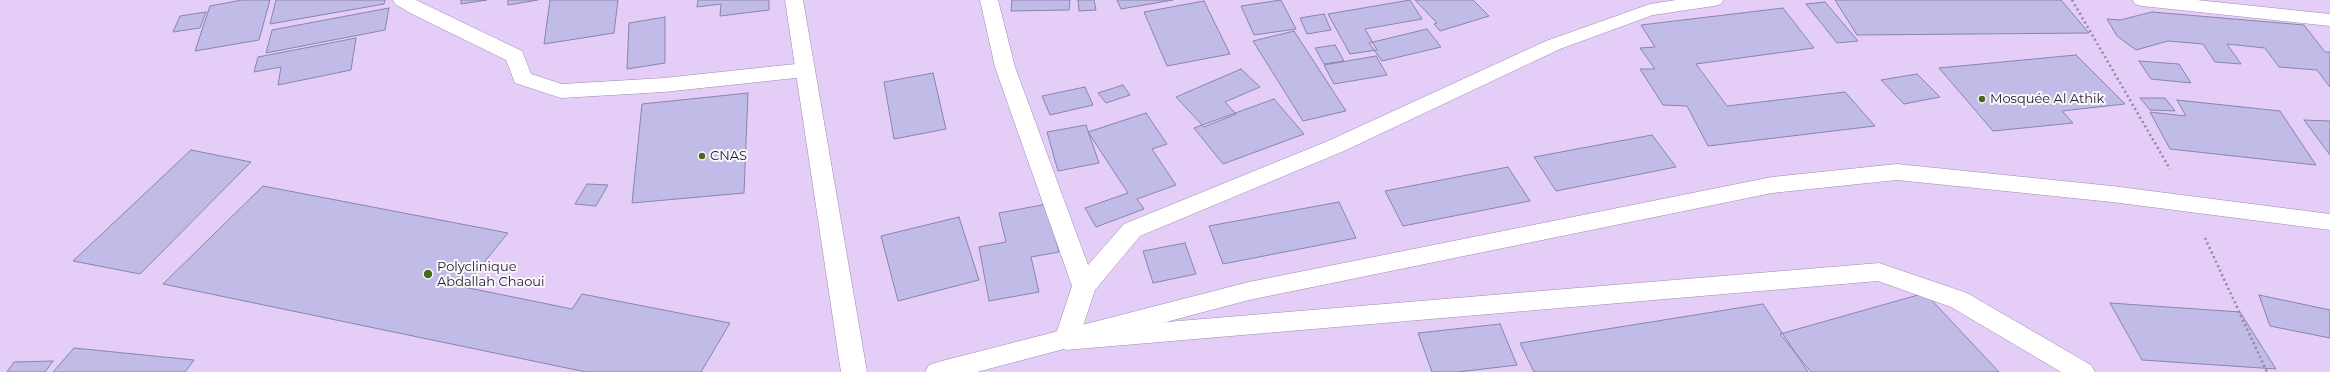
<!DOCTYPE html>
<meta charset="utf-8">
<style>
body{margin:0}
canvas{display:block;background:#e4cef8}
</style>
<canvas width="2330" height="372"></canvas>
<script>
const context = document.querySelector('canvas').getContext('2d');
context.lineJoin = 'round';
function fill(path, color) {
  context.fillStyle = color;
  context.fill(path, 'evenodd');
}
function shape(rows) {
  const path = new Path2D();
  for (const r of rows) {
    path.moveTo(r[0], r[1]);
    for (let i = 2; i < r.length; i += 2) path.lineTo(r[i], r[i + 1]);
  }
  return path;
}
function strokePath(path, color, width, dash) {
  context.strokeStyle = color;
  context.lineWidth = width;
  context.lineCap = dash ? 'butt' : 'round';
  context.setLineDash(dash || []);
  context.stroke(path);
}
function write(font, color, halo, rows, align = 'center') {
  context.font = font + ' Montserrat,sans-serif';
  context.lineWidth = 4;
  context.setLineDash([]);
  context.textBaseline = 'middle';
  context.strokeStyle = halo;
  context.fillStyle = color;
  for (const [text, x, y, turn = 0] of rows) {
    context.save();
    context.translate(x, y);
    context.rotate((+turn || 0) * Math.PI / 180);
    context.textAlign = isNaN(turn) ? turn : align;
    if (halo) context.strokeText(text, 0, 0);
    context.fillText(text, 0, 0);
    context.restore();
  }
}
const building = shape([
 [242,0,270,0,259,40,195,51,210,6,242,0],
 [276,0,385,0,384,4,270,24,276,0],
 [461,0,487,0,461,4,461,0],
 [508,0,538,0,508,5,508,0],
 [550,0,618,0,614,33,544,44,550,0],
 [698,0,769,0,769,10,720,16,721,4,697,7,698,0],
 [1012,0,1070,0,1069,10,1011,11,1012,0],
 [1078,0,1094,0,1096,10,1079,11,1078,0],
 [1117,0,1173,0,1121,9,1117,0],
 [1281,0,1296,29,1254,35,1241,6,1281,0],
 [1410,0,1422,19,1365,29,1377,50,1350,54,1328,14,1410,0],
 [1415,0,1473,0,1489,16,1440,31,1434,24,1437,23,1415,0],
 [1835,0,2061,0,2089,33,1857,35,1835,0],
 [1204,1,1230,54,1167,66,1144,12,1204,1],
 [1825,2,1858,41,1837,43,1806,4,1825,2],
 [389,8,385,30,266,53,272,30,389,8],
 [1783,8,1814,48,1696,64,1727,106,1845,92,1875,126,1708,146,1687,106,1663,105,1640,69,1655,69,1640,48,1655,47,1641,25,1783,8],
 [206,12,200,28,173,32,180,16,206,12],
 [2152,12,2304,25,2325,52,2330,52,2330,87,2317,70,2279,67,2265,48,2227,44,2241,64,2215,62,2203,44,2168,41,2136,50,2117,36,2107,19,2120,20,2152,12],
 [1324,14,1331,30,1307,34,1300,18,1324,14],
 [665,17,665,63,627,69,629,23,665,17],
 [1427,29,1441,47,1382,61,1369,43,1427,29],
 [1294,31,1346,111,1303,121,1253,41,1294,31],
 [356,38,351,70,278,85,281,67,254,72,258,57,356,38],
 [1335,45,1344,61,1324,64,1315,48,1335,45],
 [2076,55,2125,104,2062,111,2073,123,1993,131,1939,68,2076,55],
 [1376,56,1387,75,1334,84,1324,65,1376,56],
 [2139,61,2179,64,2191,83,2151,79,2139,61],
 [1241,69,1260,87,1225,102,1236,114,1204,127,1176,97,1241,69],
 [933,73,946,129,894,139,884,82,933,73],
 [1917,74,1940,97,1904,104,1881,80,1917,74],
 [1123,85,1130,95,1106,103,1098,93,1123,85],
 [1085,87,1093,105,1050,115,1042,96,1085,87],
 [748,93,744,193,632,203,642,104,748,93],
 [2140,98,2165,98,2175,111,2150,110,2140,98],
 [1274,99,1304,134,1223,164,1194,128,1274,99],
 [2177,100,2280,111,2316,165,2170,149,2150,112,2186,116,2177,100],
 [1146,113,1167,144,1152,149,1176,185,1137,199,1144,209,1096,227,1085,208,1128,193,1088,132,1146,113],
 [2304,120,2330,121,2330,155,2304,120],
 [1086,125,1099,163,1058,171,1047,132,1086,125],
 [1652,135,1676,167,1556,191,1534,157,1652,135],
 [191,150,251,162,140,274,73,261,191,150],
 [1508,167,1530,201,1403,226,1385,191,1508,167],
 [587,184,608,185,596,206,575,204,587,184],
 [263,186,508,233,464,287,572,309,582,294,730,323,701,372,586,372,163,284,263,186],
 [1339,202,1356,238,1223,264,1209,226,1339,202],
 [1047,204,1059,252,1031,257,1039,292,989,301,979,247,1006,242,999,213,1047,204],
 [959,217,979,280,898,301,881,236,959,217],
 [1185,243,1196,274,1153,283,1143,251,1185,243],
 [1925,293,1999,372,1811,372,1780,334,1925,293],
 [2259,295,2330,310,2330,338,2270,326,2259,295],
 [2110,303,2240,312,2276,369,2142,360,2110,303],
 [1763,304,1808,372,1534,372,1520,343,1763,304],
 [1500,324,1517,365,1458,372,1432,372,1418,333,1500,324],
 [74,348,194,360,185,372,53,372,74,348],
 [53,361,45,372,7,372,14,362,53,361]
]);
fill(building, '#c0bbe7');
strokePath(building, '#8984ad', 1);
const service = shape([
 [393,0,416,0,522,51,531,74,562,84,664,78,805,63,812,65,815,70,812,75,805,77,664,92,561,98,515,83,506,60,412,14,395,4,393,0]
]);
const minor = shape([
 [785,0,803,0,867,372,841,372,785,0],
 [980,0,998,0,1015,67,1088,265,1124,224,1328,141,1546,41,1650,4,1676,0,1723,0,1721,4,1714,6,1653,15,1560,49,1344,151,1140,236,1095,290,1082,329,1879,263,1967,293,2091,365,2095,372,2061,372,1951,307,1878,281,1066,350,1057,347,1054,340,1072,286,995,67,980,0],
 [2133,0,2197,0,2330,14,2330,26,2142,6,2135,4,2133,0]
]);
const tertiary = shape([
 [1897,164,2112,186,2330,214,2330,230,2112,202,1897,180,1772,193,1249,300,977,372,925,372,929,365,938,362,1249,282,1772,177,1897,164]
]);
strokePath(service, '#9e89b0', 1);
strokePath(minor, '#9e89b0', 1);
strokePath(tertiary, '#9e89b0', 1);
strokePath(shape([
 [2072,0,2170,169],
 [2205,238,2267,372]
]), '#9484a3', 2.5, [2, 3]);
fill(service, '#fff');
fill(minor, '#fff');
fill(tertiary, '#fff');
for (const [x, y, r, color] of [
 [1982,99,4,"#49691e"],
 [702,156,4,"#49691e"],
 [428,274,5,"#49691e"]
]) {
  const dot = new Path2D();
  dot.arc(x, y, r, 0, 2 * Math.PI);
  context.fillStyle = color;
  context.fill(dot);
  strokePath(dot, '#faf8fc', 1.5);
}
write('13px', '#221a29', '#faf8fc', [
 ["Mosquée Al Athik",1990,99],
 ["CNAS",710,156],
 ["Polyclinique",437,267],
 ["Abdallah Chaoui",437,282]
], 'left');
</script>
